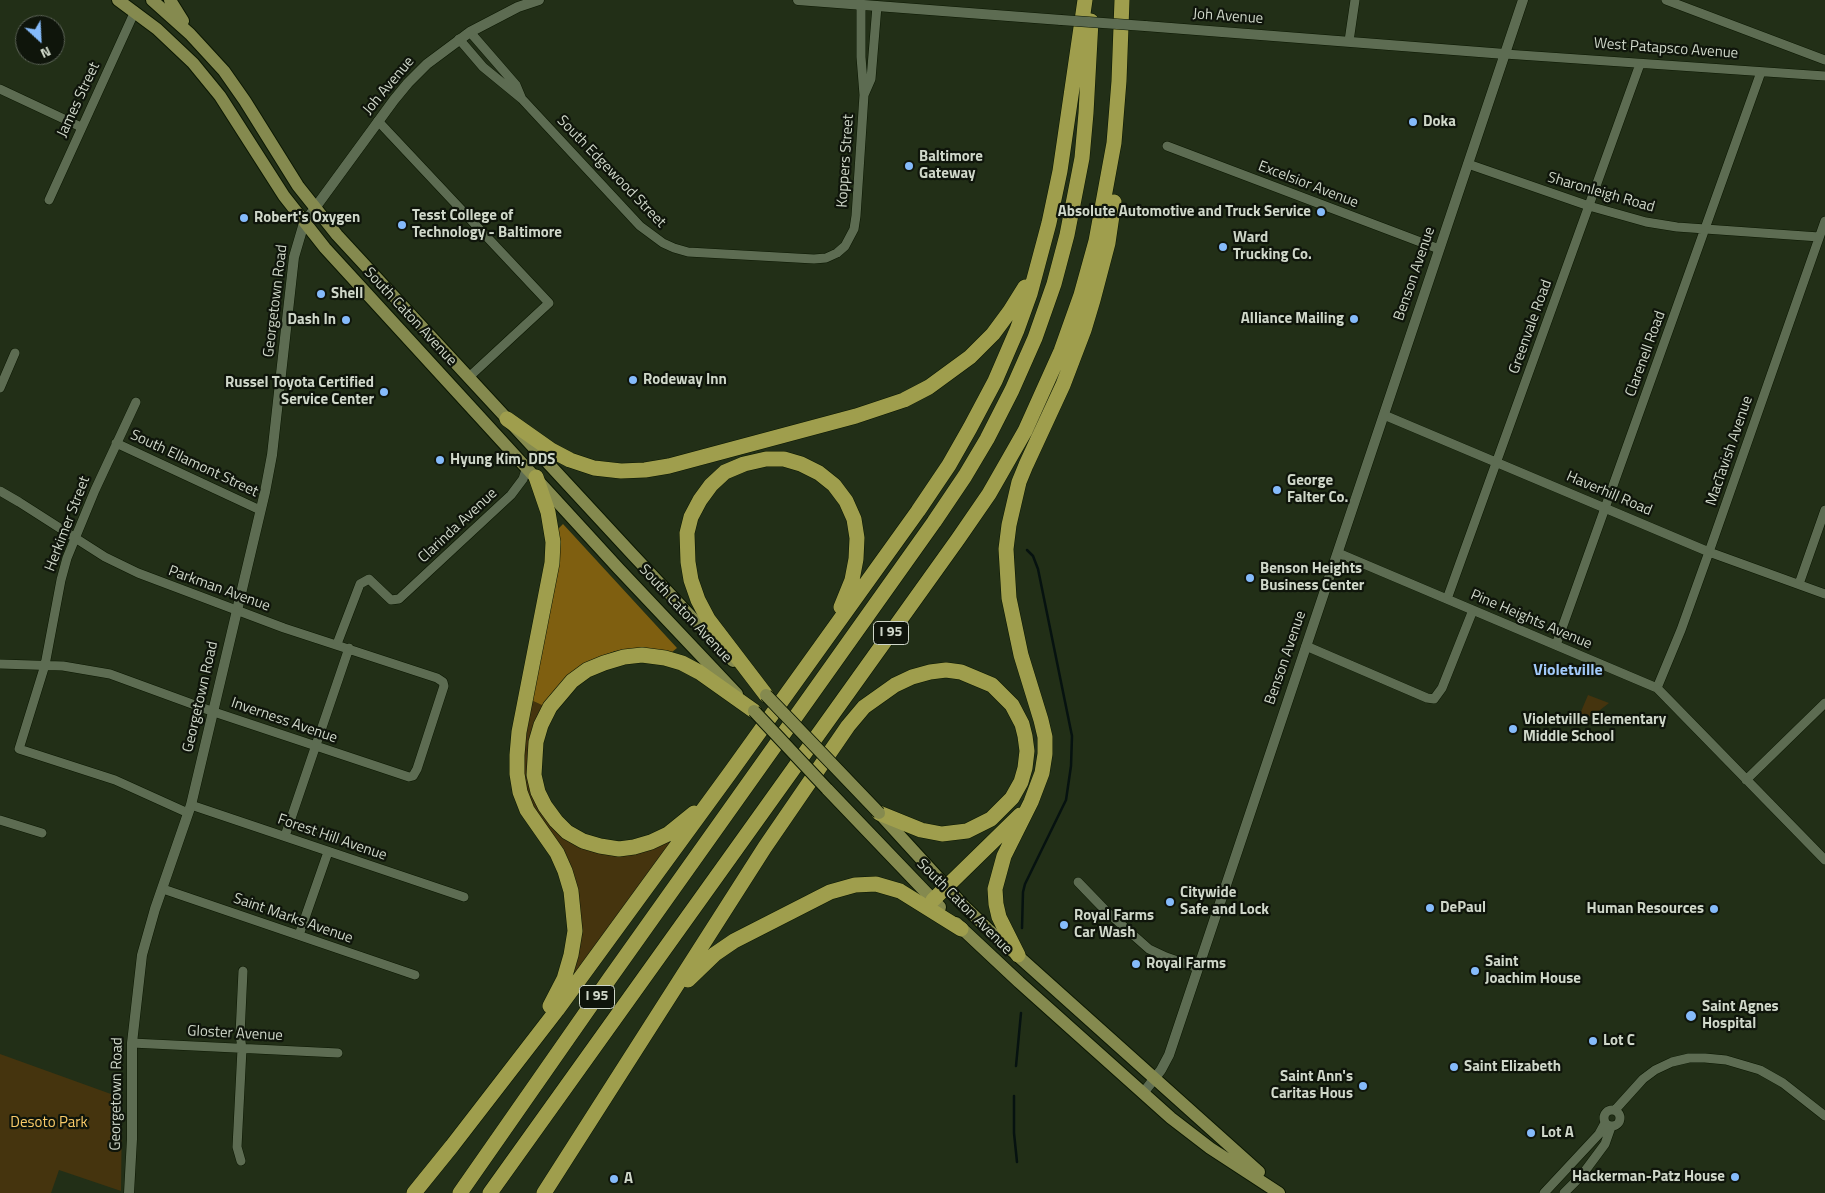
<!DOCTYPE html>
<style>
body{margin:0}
#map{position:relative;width:1825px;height:1193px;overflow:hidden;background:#222f17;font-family:"Titillium Web",sans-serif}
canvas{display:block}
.north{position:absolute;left:15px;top:15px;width:50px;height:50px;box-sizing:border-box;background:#0f150b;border:1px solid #5c6357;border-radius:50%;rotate:155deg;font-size:14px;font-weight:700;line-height:20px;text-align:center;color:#cfd7c9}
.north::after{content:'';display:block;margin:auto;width:18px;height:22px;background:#85bbfb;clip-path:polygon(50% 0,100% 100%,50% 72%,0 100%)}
</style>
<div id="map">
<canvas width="1825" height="1193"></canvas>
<div class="north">N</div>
</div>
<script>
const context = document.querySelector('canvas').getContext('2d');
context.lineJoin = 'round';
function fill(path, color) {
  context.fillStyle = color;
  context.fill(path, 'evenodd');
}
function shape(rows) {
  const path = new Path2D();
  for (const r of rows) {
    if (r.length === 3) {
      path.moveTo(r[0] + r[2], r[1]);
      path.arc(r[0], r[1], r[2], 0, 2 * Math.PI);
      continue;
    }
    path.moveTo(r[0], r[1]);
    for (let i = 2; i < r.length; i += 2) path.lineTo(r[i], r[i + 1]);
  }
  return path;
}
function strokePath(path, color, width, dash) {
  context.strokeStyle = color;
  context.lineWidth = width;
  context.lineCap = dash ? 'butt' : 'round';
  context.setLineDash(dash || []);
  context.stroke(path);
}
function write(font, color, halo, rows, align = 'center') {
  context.font = font + ' "Titillium Web",sans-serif';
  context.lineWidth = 4.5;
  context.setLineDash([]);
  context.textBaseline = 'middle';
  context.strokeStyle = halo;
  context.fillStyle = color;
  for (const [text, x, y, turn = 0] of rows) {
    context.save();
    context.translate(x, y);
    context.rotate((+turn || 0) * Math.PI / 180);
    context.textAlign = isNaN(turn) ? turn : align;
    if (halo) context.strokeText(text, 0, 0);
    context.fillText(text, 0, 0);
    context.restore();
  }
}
fill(shape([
 [1588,695,1609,703,1591,717,1580,714],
 [531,700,544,706,539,806,619,856,636,854,667,842,673,842,572,977,580,918,529,802,521,757],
 [0,1054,122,1098,121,1191,59,1170,51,1193,0,1193]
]), '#45340e');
fill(shape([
 [563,524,677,648,672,652,643,648,615,651,589,661,574,671,554,691,544,706,531,700,557,530]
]), '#7f5f10');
strokePath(shape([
 [1022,928,1023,892,1025,884,1066,800,1071,766,1072,736,1038,569,1033,556,1027,550],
 [1016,1066,1021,1013],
 [1014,1096,1014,1133,1017,1162]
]), '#061210', 2.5);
const minor = shape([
 [1666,0,1825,60],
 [861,5,861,57,864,95,871,79,877,6],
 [470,32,516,85,521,97],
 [459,39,483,67,522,99,640,226,663,243,674,248,688,252,814,259,826,258,837,253,845,246,854,229,856,216,864,95],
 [1349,41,1355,0],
 [1505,54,1825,76],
 [0,89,81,127],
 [378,121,549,303,469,377],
 [1167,146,1439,249],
 [1468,164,1589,206,1646,222,1677,227,1819,237],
 [49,200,135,11],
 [0,388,15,353],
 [136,402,95,490,67,558,61,580,45,665,19,749,115,780,188,813],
 [1384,415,1709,552,1825,594],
 [116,443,260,510],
 [0,491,19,502,105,557,138,573,284,628,437,678,443,682,444,686,417,769,413,776,409,777,214,712,110,674,63,666,0,664],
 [1338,553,1657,688,1825,860],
 [1799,584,1825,510],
 [1447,599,1640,64],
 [337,644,360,584,369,579,391,600,399,599,511,495,523,479,527,467],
 [1556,645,1761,72],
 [1306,646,1427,698,1434,699,1442,688,1473,610],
 [1657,688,1681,630,1709,552,1825,221],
 [1746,780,1825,703],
 [191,805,464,897],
 [0,820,42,833],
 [285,836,349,648],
 [1078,882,1106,911,1149,949,1166,957,1198,968],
 [163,889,415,975],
 [299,935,328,852],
 [132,1043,338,1053],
 [1612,1118,8],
 [1615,1110,1643,1079,1655,1070,1672,1062,1689,1058,1705,1058,1726,1060,1760,1070,1783,1083,1825,1116],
 [241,1161,237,1147,242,1049,240,1034,243,971],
 [1544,1193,1599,1134,1605,1123],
 [1564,1193,1582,1175,1605,1144,1611,1127]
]);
const tertiary = shape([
 [798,0,1061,20],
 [1145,26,1505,54],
 [1144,1092,1161,1070,1169,1055,1523,0],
 [129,1193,132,1139,132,1043,142,955,155,909,191,805,265,492,272,455,294,257,304,223,394,100,408,83,427,64,470,32,518,7,539,0]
]);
const primary = shape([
 [118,0,157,29,193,63,220,96,284,196,325,248,618,568,737,694],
 [152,0,190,34,224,71,245,101,298,186,337,235,633,555,733,661],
 [170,0,183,21],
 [827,789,940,907],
 [879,813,964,906,989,930,1259,1172],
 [956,923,1019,982,1171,1118,1210,1148,1279,1193]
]);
const motorway = shape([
 [507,419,551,450,570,460,594,468,621,471,645,470,669,466,856,416,904,400,929,387,970,357,993,334,1010,311,1025,287],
 [536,477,548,512,553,542,552,563,519,732,517,755,517,774,520,792,527,810,557,853,565,871,571,891,575,931,571,955,564,979,550,1006],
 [766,695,708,619,698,600,691,580,688,562,687,533,691,517,700,500,711,485,725,472,744,464,766,459,784,459,801,464,819,473,834,485,846,501,854,519,857,538,856,559,852,580,841,607],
 [694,813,668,834,651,842,634,847,619,849,600,846,583,841,567,832,556,821,545,806,538,792,534,775,536,742,541,725,550,707,572,681,587,670,604,663,624,657,642,655,665,658,682,663,699,672,754,711],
 [933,900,1020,815],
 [1018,955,999,917,996,904,995,889,1004,856,1031,802,1042,773,1045,754,1045,737,1041,720,1021,655,1009,598,1006,549,1009,525,1019,482,1026,465,1063,385,1084,330,1093,300,1108,243,1114,202],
 [688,980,715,954,734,941,830,892,855,885,876,884,900,891,961,929],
 [414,1193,452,1146,557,1010,730,773,918,511,949,465,970,428,995,381,1017,330,1030,294,1049,223,1060,171,1085,0],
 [460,1193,610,978,934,522,965,476,987,439,1012,390,1035,338,1054,284,1067,235,1082,158,1086,113,1091,21],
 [490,1193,958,539,989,494,1025,431,1061,351,1081,295,1096,241,1114,143,1119,81,1122,0],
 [544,1193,765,847,848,726,864,707,895,685,912,677,930,672,946,670,961,672,992,685,1012,705,1022,724,1025,736,1027,751,1025,768,1021,782,1012,798,991,819,967,831,942,834,921,830,879,813]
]);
strokePath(minor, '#0b1702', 10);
strokePath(tertiary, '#0b1702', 11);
strokePath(primary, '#0b1702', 14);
strokePath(motorway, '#0b1702', 16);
strokePath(minor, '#5d6c52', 9);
strokePath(tertiary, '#5d6c52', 10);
strokePath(primary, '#858a4f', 12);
strokePath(motorway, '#9f9e4d', 15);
const tertiaryBridge = shape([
 [1061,20,1145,26]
]);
const primaryBridge = shape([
 [766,695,879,813],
 [754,711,827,789]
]);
strokePath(tertiaryBridge, '#0b1702', 11, []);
strokePath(primaryBridge, '#0b1702', 14, []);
strokePath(tertiaryBridge, '#5d6c52', 10);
strokePath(primaryBridge, '#858a4f', 12);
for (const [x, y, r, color] of [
 [1413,122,5,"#85bbfb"],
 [909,166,5,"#85bbfb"],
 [1321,212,5,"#85bbfb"],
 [244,218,5,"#85bbfb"],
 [402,225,5,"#85bbfb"],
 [1223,247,5,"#85bbfb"],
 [321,294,5,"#85bbfb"],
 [1354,319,5,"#85bbfb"],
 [346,320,5,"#85bbfb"],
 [633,380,5,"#85bbfb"],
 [384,392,5,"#85bbfb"],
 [440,460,5,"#85bbfb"],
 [1277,490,5,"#85bbfb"],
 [1250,578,5,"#85bbfb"],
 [1513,729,5,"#85bbfb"],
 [1170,902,5,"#85bbfb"],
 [1430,908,5,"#85bbfb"],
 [1714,909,5,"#85bbfb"],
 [1064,925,5,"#85bbfb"],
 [1136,964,5,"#85bbfb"],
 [1475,971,5,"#85bbfb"],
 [1691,1016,6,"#85bbfb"],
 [1593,1041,5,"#85bbfb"],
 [1454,1067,5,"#85bbfb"],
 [1363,1086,5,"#85bbfb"],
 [1531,1133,5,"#85bbfb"],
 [1735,1177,5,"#85bbfb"],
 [614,1179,5,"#85bbfb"]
]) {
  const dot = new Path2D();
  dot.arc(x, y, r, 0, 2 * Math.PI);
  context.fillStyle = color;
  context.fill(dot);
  strokePath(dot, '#0f150b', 2);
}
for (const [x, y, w] of [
 [891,633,35],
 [597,997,35]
]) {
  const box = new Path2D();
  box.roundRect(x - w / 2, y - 11.5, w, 23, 4);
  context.fillStyle = '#0f150b';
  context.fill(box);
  strokePath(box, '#cfd7c9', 1);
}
write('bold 14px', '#cfd7c9', null, [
 ["I 95",891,633],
 ["I 95",597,997]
]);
write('15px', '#cfd7c9', '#0f150b', [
 ["Joh Avenue",1228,17,4],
 ["West Patapsco Avenue",1666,49,4],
 ["Joh Avenue",389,86,-50],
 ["James Street",79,100,-65],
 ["Koppers Street",846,161,-86],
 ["South Edgewood Street",611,172,46],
 ["Excelsior Avenue",1308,185,21],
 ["Sharonleigh Road",1601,193,16],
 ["Benson Avenue",1415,274,-71],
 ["Georgetown Road",276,301,-83],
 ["South Caton Avenue",410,317,47],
 ["Greenvale Road",1531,327,-70],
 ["Clarenell Road",1646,354,-70],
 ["MacTavish Avenue",1730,451,-71],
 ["South Ellamont Street",194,464,25],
 ["Haverhill Road",1609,494,23],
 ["Herkimer Street",68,524,-69],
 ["Clarinda Avenue",458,526,-43],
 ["Parkman Avenue",219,589,20],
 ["South Caton Avenue",685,614,47],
 ["Pine Heights Avenue",1531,620,23],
 ["Benson Avenue",1286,658,-71],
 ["Georgetown Road",201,697,-77],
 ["Inverness Avenue",284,721,19],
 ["Forest Hill Avenue",332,838,19],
 ["South Caton Avenue",964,907,45],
 ["Saint Marks Avenue",293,919,19],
 ["Gloster Avenue",235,1034,3],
 ["Georgetown Road",117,1094,-89]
]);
write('bold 15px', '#cfd7c9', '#0f150b', [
 ["Doka",1423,122],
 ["Baltimore",919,157],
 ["Gateway",919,174],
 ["Absolute Automotive and Truck Service",1311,212,"right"],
 ["Tesst College of",412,216],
 ["Technology - Baltimore",412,233],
 ["Robert's Oxygen",254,218],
 ["Ward",1233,238],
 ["Trucking Co.",1233,255],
 ["Shell",331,294],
 ["Alliance Mailing",1344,319,"right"],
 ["Dash In",336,320,"right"],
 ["Rodeway Inn",643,380],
 ["Russel Toyota Certified",374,383,"right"],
 ["Service Center",374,400,"right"],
 ["Hyung Kim, DDS",450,460],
 ["George",1287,481],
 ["Falter Co.",1287,498],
 ["Benson Heights",1260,569],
 ["Business Center",1260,586],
 ["Violetville Elementary",1523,720],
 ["Middle School",1523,737],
 ["Citywide",1180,893],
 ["Safe and Lock",1180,910],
 ["DePaul",1440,908],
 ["Human Resources",1704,909,"right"],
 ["Royal Farms",1074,916],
 ["Car Wash",1074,933],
 ["Saint",1485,962],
 ["Joachim House",1485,979],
 ["Royal Farms",1146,964],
 ["Saint Agnes",1702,1007],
 ["Hospital",1702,1024],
 ["Lot C",1603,1041],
 ["Saint Elizabeth",1464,1067],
 ["Saint Ann's",1353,1077,"right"],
 ["Caritas Hous",1353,1094,"right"],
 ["Lot A",1541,1133],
 ["Hackerman-Patz House",1725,1177,"right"],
 ["A",624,1179]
], 'left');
write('15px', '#f9ca68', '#0f150b', [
 ["Desoto Park",49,1123]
]);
write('bold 16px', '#a2cafa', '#0f150b', [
 ["Violetville",1568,671]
]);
</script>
